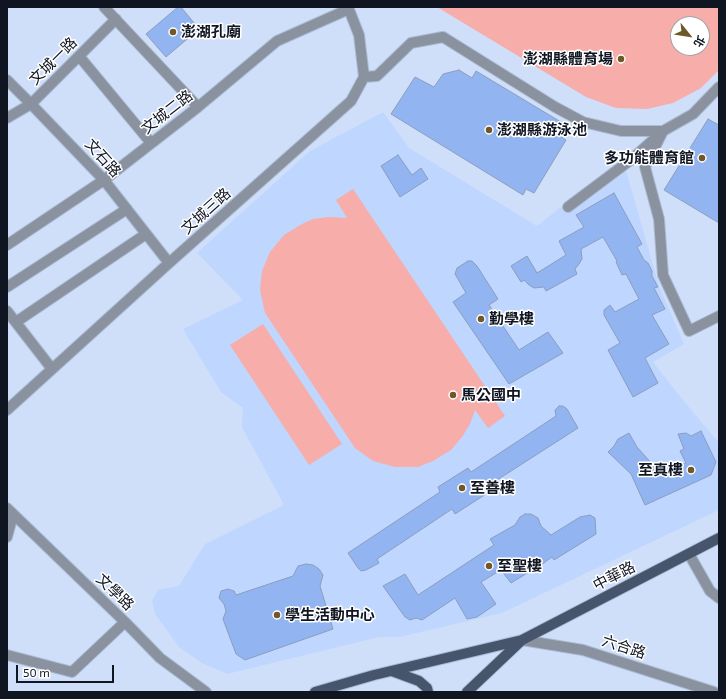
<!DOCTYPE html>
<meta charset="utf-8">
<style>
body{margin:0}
#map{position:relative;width:726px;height:699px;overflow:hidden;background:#cfdffa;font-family:"Exo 2","Noto Sans TC",sans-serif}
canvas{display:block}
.frame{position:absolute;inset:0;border:8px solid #0f1521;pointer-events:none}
.north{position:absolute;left:670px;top:16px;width:40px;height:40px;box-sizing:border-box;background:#fff;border:1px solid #9fa1a6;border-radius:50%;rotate:120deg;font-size:11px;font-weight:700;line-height:16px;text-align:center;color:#0f1521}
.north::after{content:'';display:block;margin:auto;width:14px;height:18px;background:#705829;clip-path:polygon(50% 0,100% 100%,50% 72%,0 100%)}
.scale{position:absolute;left:16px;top:665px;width:98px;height:18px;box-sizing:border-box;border:2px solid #0f1521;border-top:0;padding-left:5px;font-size:12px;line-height:14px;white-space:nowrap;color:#0f1521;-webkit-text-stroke:3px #fff;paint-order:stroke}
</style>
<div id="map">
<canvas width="726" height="699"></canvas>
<div class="frame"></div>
<div class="north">北</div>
<div class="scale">50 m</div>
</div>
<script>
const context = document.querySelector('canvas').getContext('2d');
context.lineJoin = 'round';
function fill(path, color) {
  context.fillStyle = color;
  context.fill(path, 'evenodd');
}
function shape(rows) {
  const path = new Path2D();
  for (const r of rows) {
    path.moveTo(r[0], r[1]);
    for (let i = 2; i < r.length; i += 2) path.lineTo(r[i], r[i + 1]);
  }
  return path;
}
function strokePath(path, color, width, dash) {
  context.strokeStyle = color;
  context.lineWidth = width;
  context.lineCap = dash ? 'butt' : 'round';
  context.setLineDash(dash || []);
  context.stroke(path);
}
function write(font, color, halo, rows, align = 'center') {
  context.font = font + ' "Exo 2","Noto Sans TC",sans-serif';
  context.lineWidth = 3;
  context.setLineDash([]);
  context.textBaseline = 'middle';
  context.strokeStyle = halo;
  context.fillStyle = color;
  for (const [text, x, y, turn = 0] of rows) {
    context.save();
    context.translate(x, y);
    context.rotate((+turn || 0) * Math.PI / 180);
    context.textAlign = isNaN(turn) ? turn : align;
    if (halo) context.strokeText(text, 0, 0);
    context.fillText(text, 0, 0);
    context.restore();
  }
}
fill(shape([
 [383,112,409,148,537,226,566,203,571,212,626,171,659,286,684,344,653,362,682,399,719,443,719,510,502,613,399,637,379,637,227,674,202,663,179,647,155,614,152,600,158,590,179,586,205,544,284,505,242,427,243,408,221,392,183,329,243,300,197,253,310,151]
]), '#bfd6ff');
fill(shape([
 [437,7,719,7,719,70,701,88,673,103,647,109,616,108,586,97],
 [678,24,702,24,702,48,678,48],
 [353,189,505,416,488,428,475,410,470,424,462,437,451,450,433,461,418,467,395,467,373,461,355,448,265,313,260,290,262,271,270,252,284,235,302,224,313,219,328,217,347,218,336,200],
 [263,324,342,444,309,465,230,345]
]), '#f7adaa');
const building = shape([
 [178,7,181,7,199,29,166,57,146,34,178,7],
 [459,70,472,78,476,71,566,125,559,135,566,140,534,193,526,189,523,195,391,114,415,77,434,87,443,74,459,70],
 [708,119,719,125,719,223,664,190,708,119],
 [398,155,412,175,421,168,428,179,400,197,381,166,398,155],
 [614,193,642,244,637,247,644,260,648,263,652,271,652,276,658,287,654,288,665,309,652,315,669,344,645,358,658,383,633,397,608,350,620,343,604,315,604,310,610,305,615,312,639,299,626,274,622,275,616,262,617,261,603,237,581,249,582,259,579,264,575,269,577,274,546,291,544,287,534,288,529,285,524,280,521,282,511,266,527,256,537,273,566,255,559,241,584,227,576,215,614,193],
 [468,261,472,261,477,266,498,299,489,305,519,350,548,332,563,353,509,384,453,302,466,293,455,274,457,268,468,261],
 [559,406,563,406,567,409,578,428,483,489,486,494,455,514,452,509,377,559,379,563,366,570,361,571,358,568,348,553,440,492,438,487,468,468,471,472,556,416,555,410,559,406],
 [701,431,716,462,711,475,645,505,631,474,608,452,614,446,618,439,629,433,637,447,653,465,656,476,686,463,680,451,684,449,678,434,686,433,691,436,701,431],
 [525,514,531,514,538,518,541,526,551,535,580,517,590,515,595,518,596,534,554,560,552,557,530,573,529,572,511,583,501,570,481,582,496,604,477,617,467,619,455,598,422,620,416,618,410,620,405,617,383,586,405,574,418,595,494,545,490,539,515,525,520,517,525,514],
 [306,564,313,565,319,569,323,575,320,586,333,629,245,660,236,654,223,619,226,611,224,604,219,598,221,591,228,589,234,591,236,595,293,576,298,566,306,564]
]);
fill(building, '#92b4f1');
strokePath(building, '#8c9ebe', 1);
const minor = shape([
 [104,7,198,107],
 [79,56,151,143],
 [364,77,377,76,411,43,443,37,555,107,583,122,621,131,663,131,645,167,659,219,663,275,689,331,719,316],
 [7,80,31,104,104,180,169,263],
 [7,118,31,104,116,19],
 [568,207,632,159,663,131,693,114,719,87],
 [7,245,104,180,198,107,277,41,349,9],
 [7,287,127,209],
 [7,311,52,369],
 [16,322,146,234],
 [7,410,169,263,351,101,364,77,359,35,348,7],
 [7,508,125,622,160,658,206,692],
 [7,537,13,515],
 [689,554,710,591,719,598],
 [522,640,583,650,714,692],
 [7,655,72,672,125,622]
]);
const major = shape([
 [392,671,419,681,427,688,428,692],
 [315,692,374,675,522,640,719,538],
 [467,692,522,640]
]);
strokePath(minor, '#acbbd3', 12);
strokePath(major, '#acbbd3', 12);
strokePath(minor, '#8a92a0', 10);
strokePath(major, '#46546c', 10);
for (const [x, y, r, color] of [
 [173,32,4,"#705829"],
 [621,59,4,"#705829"],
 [489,130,4,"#705829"],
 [702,158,4,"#705829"],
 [481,319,4,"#705829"],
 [453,395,4,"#705829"],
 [691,470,4,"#705829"],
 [462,488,4,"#705829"],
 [489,566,4,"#705829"],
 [277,615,4,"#705829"]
]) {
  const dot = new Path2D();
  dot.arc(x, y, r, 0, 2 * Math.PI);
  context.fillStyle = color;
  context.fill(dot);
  strokePath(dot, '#fff', 1.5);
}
write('bold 15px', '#0f1521', '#fff', [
 ["澎湖孔廟",181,32],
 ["澎湖縣體育場",613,59,"right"],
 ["澎湖縣游泳池",497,130],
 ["多功能體育館",694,158,"right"],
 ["勤學樓",489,319],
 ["馬公國中",461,395],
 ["至真樓",683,470,"right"],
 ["至善樓",470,488],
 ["至聖樓",497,566],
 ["學生活動中心",285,615]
], 'left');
write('15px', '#0f1521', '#fff', [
 ["文城一路",53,61,-45],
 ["文城二路",167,112,-38],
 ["文石路",103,158,48],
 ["文城三路",206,211,-42],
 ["中華路",614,576,-27],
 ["文學路",115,592,44],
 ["六合路",624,647,18]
]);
</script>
